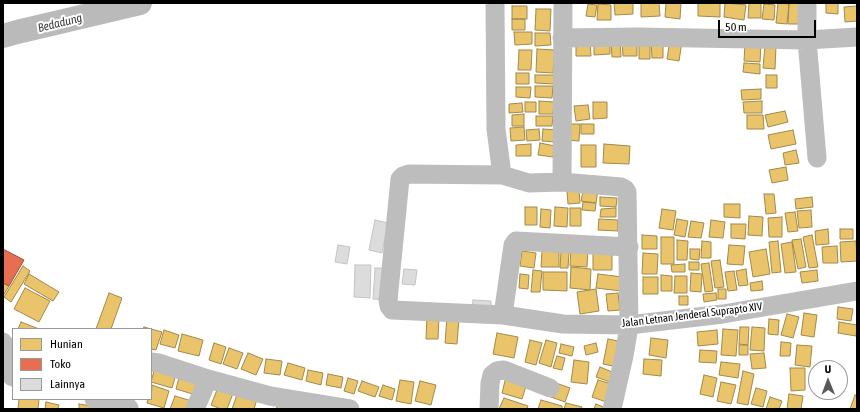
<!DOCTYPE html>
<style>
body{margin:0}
#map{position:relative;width:860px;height:412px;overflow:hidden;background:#fff;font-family:"Asap Condensed",sans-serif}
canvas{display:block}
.frame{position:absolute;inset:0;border:4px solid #000;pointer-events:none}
.legend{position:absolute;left:12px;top:328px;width:140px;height:72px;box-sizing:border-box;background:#fff;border:1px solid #999;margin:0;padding:5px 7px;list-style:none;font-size:12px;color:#000}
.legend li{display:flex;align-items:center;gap:8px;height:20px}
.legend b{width:20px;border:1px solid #999}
.north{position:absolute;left:808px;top:360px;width:40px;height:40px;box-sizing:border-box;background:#fff;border:1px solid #999;border-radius:50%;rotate:359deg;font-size:11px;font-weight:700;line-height:16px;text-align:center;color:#000}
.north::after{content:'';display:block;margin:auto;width:14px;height:18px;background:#595959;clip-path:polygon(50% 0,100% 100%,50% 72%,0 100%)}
.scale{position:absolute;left:718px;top:20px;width:98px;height:18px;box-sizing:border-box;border:2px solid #000;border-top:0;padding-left:5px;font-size:12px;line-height:14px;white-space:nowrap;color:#000;-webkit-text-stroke:3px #fff;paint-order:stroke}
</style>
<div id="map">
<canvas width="860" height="412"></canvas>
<div class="frame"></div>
<ul class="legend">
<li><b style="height:11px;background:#e9c46a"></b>Hunian</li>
<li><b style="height:11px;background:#e76f51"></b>Toko</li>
<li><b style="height:11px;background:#dcdcdc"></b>Lainnya</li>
</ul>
<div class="north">U</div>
<div class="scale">50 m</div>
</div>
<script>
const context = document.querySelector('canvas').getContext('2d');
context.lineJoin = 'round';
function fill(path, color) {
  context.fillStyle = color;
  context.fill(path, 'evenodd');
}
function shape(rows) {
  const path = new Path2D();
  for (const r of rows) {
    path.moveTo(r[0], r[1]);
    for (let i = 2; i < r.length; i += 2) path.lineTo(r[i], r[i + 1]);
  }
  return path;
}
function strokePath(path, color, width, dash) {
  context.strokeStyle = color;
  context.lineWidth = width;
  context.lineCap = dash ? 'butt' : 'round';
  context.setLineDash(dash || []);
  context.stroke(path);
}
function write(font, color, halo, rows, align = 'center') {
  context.font = font + ' "Asap Condensed",sans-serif';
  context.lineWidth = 4;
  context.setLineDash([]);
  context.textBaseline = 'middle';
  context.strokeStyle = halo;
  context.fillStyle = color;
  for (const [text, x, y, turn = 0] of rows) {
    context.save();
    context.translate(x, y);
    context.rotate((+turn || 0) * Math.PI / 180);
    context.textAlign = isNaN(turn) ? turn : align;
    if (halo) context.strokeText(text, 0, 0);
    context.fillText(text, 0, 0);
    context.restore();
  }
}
const homes = shape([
 [614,3,633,3,633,14,615,15,614,3],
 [641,3,659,3,660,16,641,17,641,3],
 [666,3,681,3,680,19,665,17,666,3],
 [698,3,720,3,720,17,698,16,698,3],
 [725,3,746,5,744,20,724,17,725,3],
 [749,3,761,3,761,18,748,18,749,3],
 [778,3,789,4,787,24,776,23,778,3],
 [789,3,806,4,806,24,788,24,789,3],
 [826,3,838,3,838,14,826,13,826,3],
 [588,4,597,5,595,17,586,16,588,4],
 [598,4,611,5,611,20,597,20,598,4],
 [764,4,775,5,774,20,762,19,764,4],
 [512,6,527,6,527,19,512,19,512,6],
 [857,6,857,21,845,22,844,7,857,6],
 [536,9,551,9,550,31,535,30,536,9],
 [512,19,525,19,525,30,512,30,512,19],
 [514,32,532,32,532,44,515,45,514,32],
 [535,33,550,33,551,45,535,46,535,33],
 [594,39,610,39,610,54,594,55,594,39],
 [590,40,591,56,576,56,576,41,590,40],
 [611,40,620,40,621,57,612,57,611,40],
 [670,40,682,42,679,61,667,59,670,40],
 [622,41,637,41,637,56,623,56,622,41],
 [639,41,650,41,650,59,639,59,639,41],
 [663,41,663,58,652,58,651,42,663,41],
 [745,44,761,44,760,62,744,61,745,44],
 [765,45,776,46,775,69,763,68,765,45],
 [537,49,555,50,553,73,536,72,537,49],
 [519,50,532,50,531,70,518,70,519,50],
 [744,63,760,64,760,74,743,72,744,63],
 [516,73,529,73,529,84,516,84,516,73],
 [535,75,554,75,554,84,535,83,535,75],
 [766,75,777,75,777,88,766,88,766,75],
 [535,86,553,86,552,98,535,97,535,86],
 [516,87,531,87,530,98,516,97,516,87],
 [761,89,761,99,742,100,741,90,761,89],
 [539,101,554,102,553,114,539,114,539,101],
 [762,101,762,113,744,113,743,102,762,101],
 [525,102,536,102,536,112,525,112,525,102],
 [593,102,607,102,607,118,593,119,593,102],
 [522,103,523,112,509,113,509,104,522,103],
 [588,105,590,119,576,121,574,106,588,105],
 [785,111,788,122,768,127,765,115,785,111],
 [524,114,524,126,512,126,512,115,524,114],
 [747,115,763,115,764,129,747,129,747,115],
 [536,116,553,116,552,126,536,126,536,116],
 [567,124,580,124,579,141,566,140,567,124],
 [581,124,594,124,594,134,581,134,581,124],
 [524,127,525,140,511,141,510,128,524,127],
 [539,129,540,140,527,141,526,130,539,129],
 [543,129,557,130,556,142,542,141,543,129],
 [793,130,796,144,771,149,768,135,793,130],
 [540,143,555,146,553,157,538,155,540,143],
 [531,144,531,156,516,156,516,145,531,144],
 [604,144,630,146,629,164,603,163,604,144],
 [581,145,596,145,596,167,581,167,581,145],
 [796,150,799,163,785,165,783,153,796,150],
 [786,167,788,180,772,183,769,170,786,167],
 [584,186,598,189,596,203,581,201,584,186],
 [579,190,580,203,568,204,567,191,579,190],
 [764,194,774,194,776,213,766,214,764,194],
 [600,197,617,198,616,207,600,206,600,197],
 [812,197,813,207,796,209,795,199,812,197],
 [583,202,596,203,595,211,582,210,583,202],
 [724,204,740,204,740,218,724,217,724,204],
 [525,207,537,207,537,225,525,225,525,207],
 [555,207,568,208,567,227,554,226,555,207],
 [570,208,581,208,581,226,570,226,570,208],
 [616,208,616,217,600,217,601,209,616,208],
 [541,209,551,210,550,228,540,227,541,209],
 [662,209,676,211,673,230,659,228,662,209],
 [811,210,812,227,799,228,797,211,811,210],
 [795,212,798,231,788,232,785,213,795,212],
 [749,216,763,217,762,236,748,235,749,216],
 [782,217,782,237,769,237,768,218,782,217],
 [599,219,618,220,618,231,598,230,599,219],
 [677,219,688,221,685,237,674,235,677,219],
 [711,220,725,222,723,238,709,237,711,220],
 [691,221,704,223,701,238,688,237,691,221],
 [731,224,746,224,745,239,731,238,731,224],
 [828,229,829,244,816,245,815,231,828,229],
 [840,229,853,229,853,239,840,239,840,229],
 [642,235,657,236,657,249,642,249,642,235],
 [812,235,818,267,809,268,803,237,812,235],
 [661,237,674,237,674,264,661,264,661,237],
 [801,239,806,267,798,269,792,240,801,239],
 [677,240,688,241,687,260,677,260,677,240],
 [702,241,711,242,711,258,701,258,702,241],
 [778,241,781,272,772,273,769,242,778,241],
 [856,241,857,261,841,262,840,242,856,241],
 [792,242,796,272,785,273,781,244,792,242],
 [729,245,745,246,743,265,727,264,729,245],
 [837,246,838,263,823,263,822,247,837,246],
 [571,247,588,248,587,267,570,266,571,247],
 [612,248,612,270,593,270,593,249,612,248],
 [690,249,700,249,699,260,690,259,690,249],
 [766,249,770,274,753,277,749,252,766,249],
 [522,251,536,253,534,268,520,266,522,251],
 [542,251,559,252,559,267,541,267,542,251],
 [561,252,569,252,568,268,560,268,561,252],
 [643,253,658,254,657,274,642,274,643,253],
 [720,260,724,287,715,288,711,261,720,260],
 [689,262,699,262,699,270,689,270,689,262],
 [709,263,713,291,705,292,701,264,709,263],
 [685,264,685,272,672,272,671,265,685,264],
 [23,266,30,271,11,302,4,297,23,266],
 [571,267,591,269,590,290,570,288,571,267],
 [746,269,748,285,739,286,736,271,746,269],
 [533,270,542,271,540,292,531,292,533,270],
 [817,270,818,281,802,283,800,272,817,270],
 [734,271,737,290,728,291,725,272,734,271],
 [543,272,567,272,567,291,543,290,543,272],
 [691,273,702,274,701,292,690,291,691,273],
 [29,274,59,292,53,301,24,284,29,274],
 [520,274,529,275,528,289,519,288,520,274],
 [598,274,623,277,621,291,596,288,598,274],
 [661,275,672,276,672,291,661,291,661,275],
 [675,276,687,276,687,293,674,293,675,276],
 [643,277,658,277,658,294,643,294,643,277],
 [762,281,763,290,751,291,750,283,762,281],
 [3,283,9,286,3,296,3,283],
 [25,288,50,301,39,322,14,309,25,288],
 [596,289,599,311,580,314,577,292,596,289],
 [718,289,726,289,726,299,718,299,718,289],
 [109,293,122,298,111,329,96,329,109,293],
 [618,293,620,310,608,311,606,294,618,293],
 [716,293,717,300,704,302,703,294,716,293],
 [679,296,688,296,688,305,679,305,679,296],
 [838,307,853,309,851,321,837,319,838,307],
 [804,313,817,315,814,337,801,335,804,313],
 [787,314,799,317,793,338,781,335,787,314],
 [427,315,439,316,438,339,426,339,427,315],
 [447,317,459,318,457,344,445,343,447,317],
 [769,319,779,320,778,335,768,334,769,319],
 [21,322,39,329,18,329,21,322],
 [839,322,857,325,856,336,838,333,839,322],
 [144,327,162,332,156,350,151,349,151,329,143,329,144,327],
 [740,327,749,327,748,345,739,344,740,327],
 [752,327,765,328,764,351,750,350,752,327],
 [723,329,738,330,736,356,721,355,723,329],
 [164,330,179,335,175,348,160,344,164,330],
 [717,330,718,344,698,346,697,332,717,330],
 [497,333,518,337,514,358,493,354,497,333],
 [182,334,203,340,199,356,178,351,182,334],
 [651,338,668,340,666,358,649,355,651,338],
 [608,339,623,342,618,367,603,364,608,339],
 [530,340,542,343,536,365,525,362,530,340],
 [546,340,557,343,551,367,539,363,546,340],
 [781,342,791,343,790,356,780,356,781,342],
 [214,343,226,347,221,364,209,360,214,343],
 [596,343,598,352,586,355,584,346,596,343],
 [561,344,574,347,572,356,559,353,561,344],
 [739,345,748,345,748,355,739,355,739,345],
 [797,345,812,346,810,367,795,365,797,345],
 [229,348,243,353,237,369,223,364,229,348],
 [700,350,717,351,716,363,699,362,700,350],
 [248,353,263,359,256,375,241,369,248,353],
 [764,353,766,368,752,369,750,354,764,353],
 [557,356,565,358,562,370,553,368,557,356],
 [266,359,282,361,280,375,264,373,266,359],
 [644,359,662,360,661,376,643,374,644,359],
 [574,360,589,362,587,384,571,382,574,360],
 [721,362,740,364,738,378,719,375,721,362],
 [288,363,305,368,302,380,284,375,288,363],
 [155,367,176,374,172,388,151,382,155,367],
 [600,367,617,374,613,383,596,377,600,367],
 [790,368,805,368,805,390,791,391,790,368],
 [308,370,323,373,321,385,306,381,308,370],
 [743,371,754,374,748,405,737,403,743,371],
 [180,374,201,379,196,395,176,389,180,374],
 [328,374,343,377,341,388,326,385,328,374],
 [704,375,717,378,713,397,700,394,704,375],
 [506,377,527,383,522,399,502,393,506,377],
 [348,378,358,381,354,394,344,391,348,378],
 [400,380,414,382,411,404,396,401,400,380],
 [598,380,615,385,609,403,592,397,598,380],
 [362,381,379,387,375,397,358,391,362,381],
 [420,381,436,385,431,405,415,401,420,381],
 [721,382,736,385,731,404,717,401,721,382],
 [556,383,570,388,565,402,551,397,556,383],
 [152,385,169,391,164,408,147,403,148,399,151,399,152,385],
 [219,385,234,391,227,409,221,409,211,405,219,385],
 [383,385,395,389,392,400,379,396,383,385],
 [756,388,767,391,763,407,751,404,756,388],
 [239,389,258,396,254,409,232,409,239,389],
 [789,394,803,396,801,409,787,409,789,394],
 [855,395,857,396,857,409,850,409,855,395],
 [175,396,192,401,190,409,170,409,175,396],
 [770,397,782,401,779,409,766,409,770,397],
 [504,398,528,406,527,409,499,409,504,398],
 [19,399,39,399,38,409,18,409,19,399],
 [541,400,562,406,562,409,538,409,541,400],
 [46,402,59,405,58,409,45,409,46,402],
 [566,403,582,407,581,409,564,409,566,403],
 [79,404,98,407,97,409,79,409,79,404],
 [596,404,608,409,594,409,596,404],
 [278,405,289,409,276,409,278,405]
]);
fill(homes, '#e9c46a');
strokePath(homes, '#a3894a', 1);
const shops = shape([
 [3,249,24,260,9,286,3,283,3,249]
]);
fill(shops, '#e76f51');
strokePath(shops, '#a24e39', 1);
strokePath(shape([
 [3,36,17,32,140,3]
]), '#bababa', 24);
const building = shape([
 [375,220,388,223,382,253,369,250,375,220],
 [338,245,350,247,347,264,335,262,338,245],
 [355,265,371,265,370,298,354,297,355,265],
 [375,268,388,268,386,300,373,299,375,268],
 [404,269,417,270,415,285,402,284,404,269],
 [473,300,491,301,491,311,472,310,473,300]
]);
fill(building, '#dcdcdc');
strokePath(building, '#c4c4c4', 1);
strokePath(shape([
 [495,3,496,129,502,175,529,183,562,182,621,187,625,189,627,192,629,326,624,356,612,409],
 [807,3,807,40,817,158],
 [562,38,638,37,807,40,857,37],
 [502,175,409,174,403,176,400,179,388,300,389,306,392,310,503,315,563,324,629,325,723,314,857,291],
 [562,182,563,3],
 [503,315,513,245,516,241,629,247],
 [3,342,6,349,8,368,11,376,13,377],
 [151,362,159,363,208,379,270,396,350,409],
 [94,399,129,408],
 [195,409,208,379],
 [489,409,490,383,492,375,497,371,504,370,550,388]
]), '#bdbdbd', 19);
write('11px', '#000', '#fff', [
 ["Jalan Letnan Jenderal Suprapto XIV",692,315,-7]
]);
write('italic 12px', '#3e3e3e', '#fff', [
 ["Bedadung",60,23,-14]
]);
</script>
